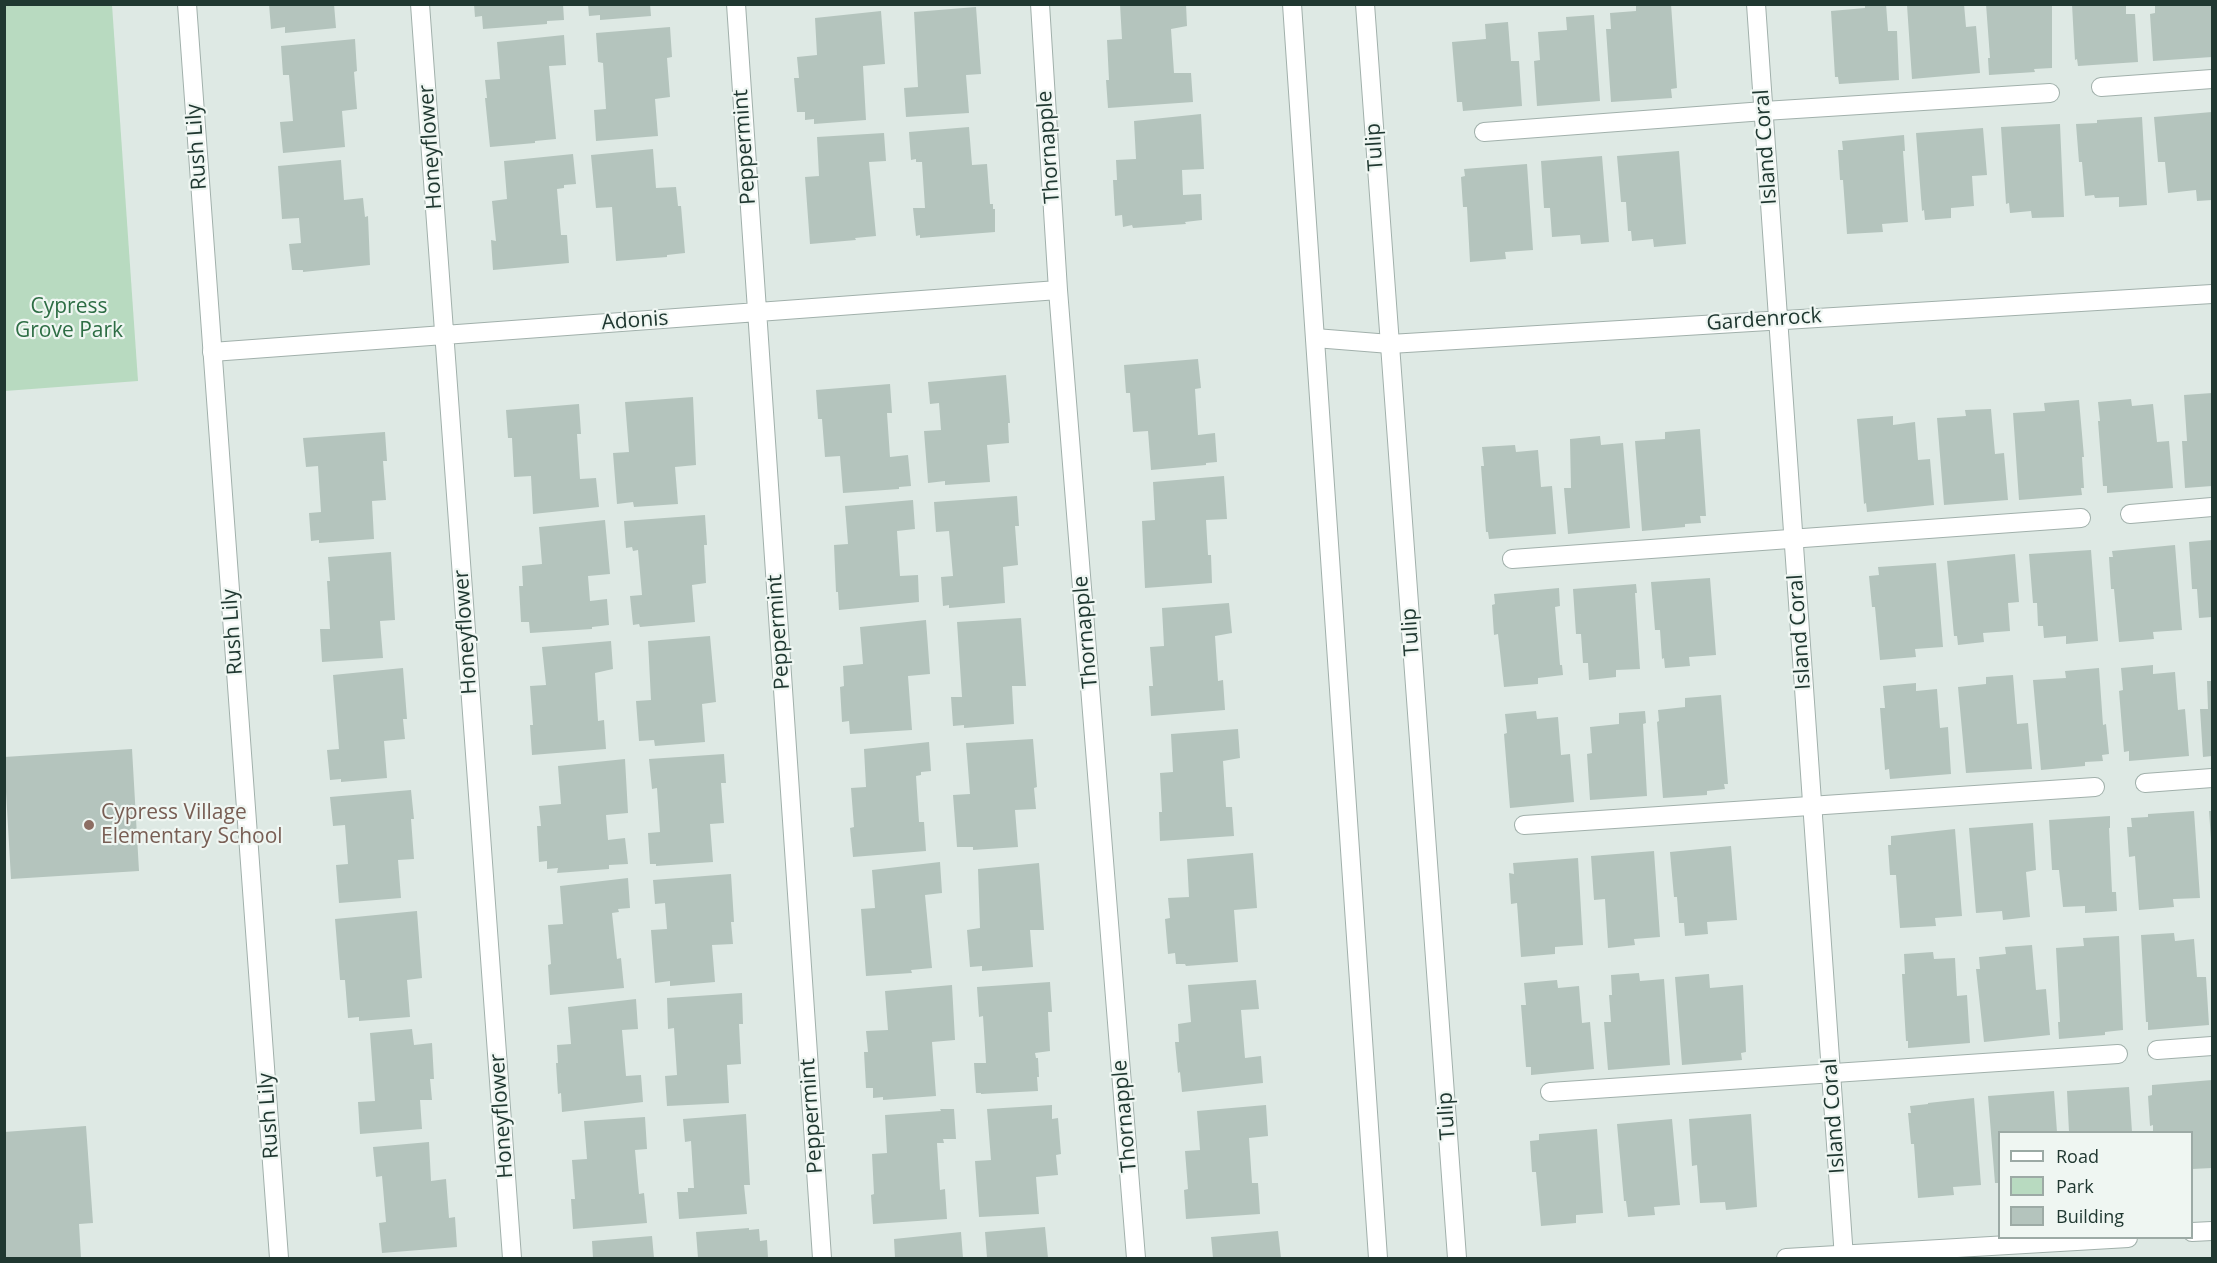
<!DOCTYPE html>
<style>
body{margin:0}
#map{position:relative;width:2217px;height:1263px;overflow:hidden;background:#dee9e4;font-family:"Open Sans",sans-serif}
canvas{display:block}
.frame{position:absolute;inset:0;border:6px solid #203831;pointer-events:none}
.legend{position:absolute;left:1998px;top:1131px;width:195px;height:108px;box-sizing:border-box;background:#eff6f2;border:2px solid #9caaa5;margin:0;padding:8px 10px;list-style:none;font-size:18px;color:#203831}
.legend li{display:flex;align-items:center;gap:12px;height:30px}
.legend b{width:30px;border:2px solid #9caaa5}
</style>
<div id="map">
<canvas width="2217" height="1263"></canvas>
<div class="frame"></div>
<ul class="legend">
<li><b style="height:8px;background:#fff"></b>Road</li>
<li><b style="height:16px;background:#b8dac0"></b>Park</li>
<li><b style="height:16px;background:#b4c4bd"></b>Building</li>
</ul>
</div>
<script>
const context = document.querySelector('canvas').getContext('2d');
context.lineJoin = 'round';
function fill(path, color) {
  context.fillStyle = color;
  context.fill(path, 'evenodd');
}
function shape(rows) {
  const path = new Path2D();
  for (const r of rows) {
    path.moveTo(r[0], r[1]);
    for (let i = 2; i < r.length; i += 2) path.lineTo(r[i], r[i + 1]);
  }
  return path;
}
function strokePath(path, color, width, dash) {
  context.strokeStyle = color;
  context.lineWidth = width;
  context.lineCap = dash ? 'butt' : 'round';
  context.setLineDash(dash || []);
  context.stroke(path);
}
function write(font, color, halo, rows, align = 'center') {
  context.font = font + ' "Open Sans",sans-serif';
  context.lineWidth = 4.5;
  context.setLineDash([]);
  context.textBaseline = 'middle';
  context.strokeStyle = halo;
  context.fillStyle = color;
  for (const [text, x, y, turn = 0] of rows) {
    context.save();
    context.translate(x, y);
    context.rotate((+turn || 0) * Math.PI / 180);
    context.textAlign = isNaN(turn) ? turn : align;
    if (halo) context.strokeText(text, 0, 0);
    context.fillText(text, 0, 0);
    context.restore();
  }
}
fill(shape([
 [5,4,112,5,138,381,5,391]
]), '#b8dac0');
fill(shape([
 [269,4,334,4,336,28,285,33,285,27,271,29],
 [474,4,563,4,564,20,547,21,547,24,483,29,482,16,475,17],
 [588,4,650,4,651,16,600,20,600,15,589,16],
 [1120,4,1186,4,1187,26,1171,29,1174,73,1191,73,1193,102,1108,108,1106,80,1109,80,1107,40,1122,39],
 [1636,4,1671,4,1677,88,1671,89,1672,98,1611,102,1606,29,1611,29,1610,13,1636,11],
 [1865,4,1886,4,1888,31,1897,31,1899,80,1839,84,1838,77,1835,77,1831,11,1865,8],
 [1912,4,1964,4,1966,27,1976,26,1980,73,1912,79,1907,5],
 [1986,4,2052,4,2052,68,2034,69,2035,72,1989,75,1988,58,1990,58],
 [2072,4,2126,4,2126,14,2135,14,2138,62,2078,66,2077,59,2075,60],
 [2155,4,2211,4,2212,57,2153,61,2150,14,2155,13],
 [976,7,981,74,966,75,969,113,906,117,904,88,918,87,914,12],
 [881,11,885,64,863,66,866,120,814,124,814,119,805,120,805,112,797,112,794,78,799,78,797,57,817,55,815,18],
 [1594,15,1600,101,1537,106,1534,61,1540,60,1538,32,1567,30,1566,17],
 [1508,22,1511,61,1519,61,1522,106,1463,111,1462,102,1457,102,1452,42,1486,39,1485,24],
 [670,27,672,57,667,58,670,97,655,99,658,136,596,141,594,110,606,109,603,63,598,62,596,33],
 [564,35,566,65,549,66,556,139,535,141,535,143,490,147,485,98,487,98,485,80,500,79,497,42],
 [355,39,357,71,354,72,357,109,342,111,345,147,283,153,280,122,293,121,289,75,283,75,281,46],
 [2212,112,2212,200,2197,201,2196,190,2168,193,2165,162,2158,162,2154,117],
 [1201,114,1204,169,1182,170,1183,195,1201,194,1202,220,1185,222,1186,224,1133,228,1132,225,1123,227,1122,215,1115,216,1113,180,1117,180,1116,160,1136,159,1134,121],
 [2142,117,2147,205,2119,207,2119,197,2095,198,2094,195,2085,196,2082,162,2079,162,2076,124,2097,123,2097,120],
 [2060,124,2064,217,2032,218,2031,211,2010,213,2009,203,2006,204,2001,127],
 [969,127,972,165,987,164,990,204,993,204,993,209,995,209,995,232,920,238,920,235,916,236,913,208,925,208,922,162,916,162,916,159,911,160,909,132],
 [1983,128,1987,175,1972,176,1974,206,1951,208,1951,218,1925,220,1924,210,1922,211,1916,133],
 [884,133,886,161,869,162,876,236,855,238,856,240,810,244,805,177,819,176,817,137],
 [1904,135,1905,151,1903,151,1908,222,1882,224,1883,232,1847,234,1843,180,1840,180,1838,150,1843,150,1842,141],
 [653,149,656,188,676,187,678,206,681,206,685,253,667,255,667,257,616,261,612,207,596,208,591,155],
 [1679,151,1686,244,1654,247,1653,239,1632,241,1631,231,1628,231,1626,202,1621,202,1617,156],
 [573,154,576,184,564,185,564,188,557,189,561,235,567,235,569,263,493,270,491,240,496,241,492,201,507,199,504,161],
 [1602,156,1609,242,1581,244,1580,235,1552,237,1550,208,1544,208,1541,161],
 [341,160,344,200,363,198,365,217,368,216,370,265,303,272,303,270,292,270,289,244,301,243,299,218,282,219,278,166],
 [1527,164,1533,250,1505,252,1506,259,1470,262,1467,207,1463,207,1461,177,1465,176,1464,169],
 [1198,359,1201,388,1195,389,1198,435,1215,433,1217,462,1206,463,1206,465,1151,470,1148,431,1133,432,1130,393,1126,393,1124,365],
 [1006,375,1010,423,1008,423,1009,443,987,445,990,482,945,485,945,481,928,483,924,431,941,430,939,403,930,404,928,382],
 [890,384,892,413,887,413,890,457,908,455,911,486,899,487,899,489,843,493,840,456,825,457,822,419,818,419,816,390],
 [2212,393,2212,486,2185,488,2182,441,2187,441,2184,395],
 [693,397,696,465,675,467,678,504,634,507,633,502,617,504,613,453,629,452,625,402],
 [2131,399,2132,406,2153,404,2157,442,2169,441,2173,488,2107,493,2107,486,2103,486,2098,421,2100,421,2098,402],
 [2079,400,2084,457,2082,457,2084,488,2081,488,2082,495,2019,500,2013,413,2045,411,2044,403],
 [579,404,581,434,577,434,580,479,596,478,599,507,533,514,531,476,514,477,512,438,508,438,506,410],
 [1991,409,1995,454,2004,453,2008,500,1944,505,1937,418,1966,416,1965,410],
 [1893,416,1893,425,1915,422,1918,460,1930,459,1934,505,1867,512,1866,503,1864,504,1857,419],
 [1700,429,1706,516,1700,516,1701,523,1685,524,1685,527,1642,531,1635,441,1665,439,1665,432],
 [385,432,387,461,383,461,386,500,372,501,374,539,319,543,319,540,311,541,309,513,321,512,318,466,306,467,303,438],
 [1600,436,1601,445,1623,443,1630,528,1568,534,1564,488,1571,488,1570,439],
 [1515,445,1516,452,1538,450,1541,487,1552,486,1556,534,1489,539,1488,532,1486,532,1481,466,1484,466,1482,447],
 [1224,476,1227,519,1206,520,1208,555,1211,555,1212,583,1145,588,1142,521,1155,520,1153,482],
 [1017,496,1019,526,1015,526,1018,565,1003,567,1005,603,949,608,949,605,943,606,941,577,953,576,949,531,936,532,934,502],
 [913,500,915,529,897,531,900,576,918,575,919,602,839,610,838,592,836,592,834,545,848,544,845,506],
 [705,515,707,545,704,545,706,583,692,585,695,622,640,627,639,624,633,625,630,596,642,595,638,550,633,551,632,547,626,548,624,521],
 [605,520,610,574,588,576,590,601,607,599,609,625,592,627,592,629,530,633,529,622,521,622,519,586,523,586,522,566,542,564,539,527],
 [2212,540,2212,617,2199,618,2197,589,2192,589,2189,542],
 [2175,545,2182,630,2153,632,2154,639,2119,642,2114,589,2111,589,2109,557,2113,557,2112,551],
 [2091,550,2098,641,2066,644,2066,636,2044,638,2043,626,2038,626,2037,603,2033,603,2029,554],
 [391,552,395,620,380,621,383,658,322,662,320,629,330,629,327,581,330,581,328,557],
 [2015,554,2019,602,2008,603,2010,631,1983,633,1984,642,1958,645,1957,636,1954,636,1947,561],
 [1936,563,1943,647,1915,649,1916,657,1880,660,1875,607,1872,607,1869,576,1879,575,1878,567],
 [1710,578,1716,655,1689,657,1690,666,1665,668,1664,658,1662,659,1660,630,1655,630,1651,582],
 [1636,584,1637,593,1635,593,1640,669,1616,670,1616,677,1589,680,1588,663,1583,663,1581,634,1576,634,1573,589],
 [1559,588,1560,606,1555,607,1560,665,1562,665,1563,675,1538,678,1538,684,1504,687,1498,634,1494,635,1492,605,1495,604,1494,594],
 [1229,603,1232,633,1215,636,1218,681,1223,680,1225,710,1151,716,1149,686,1153,686,1150,647,1164,646,1162,608],
 [1021,618,1026,686,1012,686,1014,724,964,728,964,725,953,726,951,697,962,697,957,622],
 [926,620,930,674,908,676,912,730,850,734,849,721,842,722,840,687,844,686,843,666,863,664,860,627],
 [710,636,716,702,702,704,705,742,655,746,654,740,639,741,636,701,651,700,648,641],
 [611,641,613,669,595,673,598,721,604,720,606,749,532,755,530,725,533,725,530,686,546,685,542,647],
 [2153,665,2153,674,2175,672,2178,710,2185,709,2189,756,2129,761,2129,751,2124,752,2119,691,2123,690,2121,668],
 [403,668,407,719,403,719,405,739,384,741,387,778,341,782,341,779,330,780,327,750,339,749,333,675],
 [2099,668,2103,725,2106,724,2109,754,2102,755,2103,761,2085,762,2085,766,2041,770,2033,680,2066,678,2065,671],
 [2013,675,2017,724,2028,723,2032,769,1966,773,1958,687,1986,684,1986,677],
 [2207,681,2212,681,2212,756,2203,757,2200,709,2208,709],
 [1916,683,1916,691,1937,689,1940,728,1948,727,1951,774,1890,779,1889,769,1885,770,1880,708,1885,708,1883,686],
 [1721,695,1728,784,1724,784,1725,789,1707,791,1707,795,1663,798,1657,722,1659,721,1658,710,1685,707,1685,698],
 [1536,711,1537,719,1558,717,1561,755,1570,754,1574,802,1510,808,1504,734,1507,733,1505,714],
 [1645,711,1646,723,1643,724,1647,796,1590,800,1587,754,1592,753,1590,727,1619,724,1619,713],
 [1238,729,1240,758,1223,761,1226,807,1232,807,1234,836,1160,841,1159,812,1162,812,1160,773,1173,772,1171,734],
 [1033,739,1037,787,1034,788,1036,809,1015,810,1018,847,973,850,973,847,957,847,953,795,970,794,966,743],
 [929,742,931,771,921,772,921,775,916,776,919,822,924,822,926,851,853,857,850,828,854,827,851,788,866,787,864,749],
 [132,749,139,871,11,879,4,757],
 [724,754,726,783,721,783,724,823,710,824,713,862,656,866,656,864,650,864,648,833,660,832,657,788,652,789,649,759],
 [625,759,628,813,606,815,608,840,625,838,628,864,609,865,609,869,557,873,558,868,547,869,547,861,539,862,537,826,541,826,539,806,561,804,558,766],
 [411,790,414,819,411,819,414,859,398,860,401,898,339,903,336,865,348,864,345,825,333,826,330,797],
 [2194,811,2200,898,2173,899,2174,907,2139,910,2135,856,2129,857,2127,827,2132,827,2131,818,2148,817,2148,814],
 [2209,811,2212,811,2212,839,2211,839],
 [2110,816,2110,828,2109,828,2112,892,2116,892,2117,911,2085,913,2085,906,2063,907,2059,870,2052,870,2049,820],
 [2033,823,2036,870,2026,872,2030,917,2003,920,2002,911,1976,913,1969,828],
 [1955,829,1962,916,1935,918,1936,926,1900,928,1896,875,1890,875,1888,845,1891,845,1891,836],
 [1731,846,1737,920,1707,922,1708,934,1685,936,1684,923,1679,923,1677,897,1674,897,1670,852],
 [1654,851,1660,937,1634,939,1635,945,1608,948,1605,899,1594,900,1591,856],
 [1253,853,1257,908,1234,910,1238,962,1186,966,1185,964,1176,964,1175,953,1168,954,1165,919,1170,918,1168,898,1189,897,1187,859],
 [1578,858,1583,945,1555,947,1555,954,1521,957,1517,903,1511,904,1509,873,1514,874,1513,863],
 [940,862,942,893,925,895,932,968,911,970,912,973,866,976,861,909,875,908,872,870],
 [1039,863,1044,930,1030,930,1033,967,982,971,982,966,970,967,967,930,980,928,978,869],
 [731,874,734,922,731,922,733,944,712,945,715,982,670,986,670,981,655,983,651,930,667,929,665,903,655,904,653,880],
 [628,878,630,908,618,909,619,912,612,913,617,959,621,958,624,988,550,995,548,965,551,964,548,925,563,924,560,886],
 [417,911,422,978,407,980,410,1017,359,1021,359,1017,348,1018,345,980,340,980,335,919],
 [2174,933,2175,941,2194,939,2197,977,2206,977,2209,1025,2148,1030,2148,1022,2146,1022,2141,935],
 [2119,936,2123,1030,2105,1032,2105,1035,2059,1039,2058,1022,2060,1022,2056,948,2084,946,2083,938],
 [2032,945,2036,990,2046,989,2050,1035,1984,1042,1976,969,1980,969,1979,957,2006,954,2005,947],
 [1933,952,1934,959,1955,958,1957,996,1967,995,1970,1043,1908,1048,1908,1041,1906,1041,1902,974,1905,974,1904,954],
 [1639,973,1640,981,1664,979,1670,1065,1608,1070,1604,1022,1611,1022,1609,995,1612,995,1611,975],
 [1709,974,1710,988,1743,985,1746,1052,1741,1053,1742,1060,1682,1065,1675,977],
 [1256,980,1259,1009,1241,1010,1245,1058,1261,1056,1263,1083,1182,1092,1180,1072,1178,1073,1175,1042,1179,1042,1178,1024,1191,1022,1188,985],
 [1557,980,1558,988,1579,986,1582,1023,1590,1022,1594,1069,1531,1075,1531,1067,1526,1067,1521,1005,1526,1005,1524,983],
 [1050,982,1052,1012,1048,1012,1050,1051,1035,1053,1036,1058,1038,1058,1039,1077,1037,1077,1038,1091,981,1094,981,1093,976,1093,974,1063,986,1063,983,1016,979,1017,977,987],
 [952,985,955,1040,932,1042,936,1096,883,1100,883,1097,873,1098,873,1088,866,1088,864,1052,868,1052,866,1031,888,1030,885,991],
 [742,993,743,1024,739,1024,741,1064,727,1065,729,1103,667,1106,665,1076,677,1075,674,1028,668,1029,667,998],
 [636,999,638,1029,622,1030,626,1076,641,1075,643,1102,562,1112,561,1093,558,1094,556,1063,558,1063,557,1045,571,1044,568,1007],
 [412,1029,414,1045,432,1043,434,1079,430,1079,432,1100,420,1100,422,1129,360,1134,358,1102,375,1101,370,1033],
 [2212,1080,2212,1168,2192,1169,2192,1132,2153,1132,2153,1125,2150,1126,2148,1096,2152,1095,2152,1085],
 [2129,1087,2132,1132,2069,1132,2067,1091],
 [2054,1091,2057,1132,2000,1132,2000,1183,1995,1183,1988,1096],
 [1974,1098,1981,1185,1953,1187,1954,1195,1918,1198,1914,1144,1911,1144,1908,1113,1911,1113,1910,1106,1928,1104,1928,1103],
 [1052,1105,1052,1119,1058,1118,1061,1154,1056,1155,1058,1175,1036,1177,1039,1214,979,1217,975,1161,991,1160,987,1109],
 [1266,1105,1268,1136,1249,1138,1252,1183,1258,1183,1260,1214,1186,1219,1184,1190,1188,1189,1185,1151,1200,1150,1197,1111],
 [940,1109,954,1109,956,1139,943,1139,944,1143,937,1143,940,1190,945,1189,947,1219,873,1224,871,1195,874,1194,872,1154,887,1153,885,1115,941,1111],
 [746,1114,750,1185,744,1185,747,1214,679,1219,677,1192,688,1192,688,1188,694,1188,691,1141,685,1142,683,1119],
 [1751,1114,1757,1207,1726,1210,1725,1202,1700,1203,1697,1165,1692,1166,1689,1119],
 [645,1117,647,1149,635,1150,639,1194,644,1193,647,1223,573,1229,571,1199,575,1199,572,1160,587,1159,584,1121],
 [1672,1119,1680,1205,1654,1207,1655,1215,1628,1217,1626,1201,1624,1201,1617,1124],
 [86,1126,93,1223,79,1224,81,1258,4,1258,4,1132],
 [1597,1129,1603,1213,1576,1215,1576,1223,1541,1226,1536,1172,1532,1172,1530,1141,1539,1140,1539,1134],
 [429,1142,431,1181,446,1179,449,1218,455,1217,457,1247,382,1253,379,1223,386,1222,382,1176,376,1177,373,1147],
 [1045,1227,1048,1258,987,1258,985,1232],
 [749,1228,749,1230,759,1229,760,1241,767,1240,768,1258,698,1258,696,1232],
 [1278,1231,1281,1258,1213,1258,1211,1237],
 [961,1232,963,1258,895,1258,894,1239],
 [652,1236,654,1258,593,1258,592,1241]
]), '#b4c4bd');
const service = shape([
 [2101,87,2212,79],
 [1484,132,1764,111,2050,93],
 [2130,514,2212,507],
 [1512,559,2081,518],
 [2145,783,2212,778],
 [1524,825,2095,787],
 [2157,1050,2212,1046],
 [1550,1092,2118,1054],
 [2192,1232,2212,1231],
 [1786,1258,2128,1238]
]);
const minor = shape([
 [420,4,512,1258],
 [736,4,822,1258],
 [1040,4,1058,290,1136,1258],
 [1756,4,1844,1258],
 [1315,338,1390,344,2212,294],
 [212,352,1058,290]
]);
const tertiary = shape([
 [187,4,279,1258],
 [1292,4,1378,1258],
 [1365,4,1457,1258]
]);
strokePath(service, '#a1b0ab', 20);
strokePath(minor, '#a1b0ab', 20);
strokePath(tertiary, '#a1b0ab', 20);
strokePath(service, '#fff', 18);
strokePath(minor, '#fff', 18);
strokePath(tertiary, '#fff', 18);
for (const [x, y, r, color] of [
 [89,825,6,"#8d6e63"]
]) {
  const dot = new Path2D();
  dot.arc(x, y, r, 0, 2 * Math.PI);
  context.fillStyle = color;
  context.fill(dot);
  strokePath(dot, '#eff6f2', 2);
}
write('21px', '#203831', '#eff6f2', [
 ["Rush Lily",197,147,-94],
 ["Honeyflower",431,147,-94],
 ["Peppermint",745,147,-94],
 ["Thornapple",1049,147,-94],
 ["Tulip",1375,147,-94],
 ["Island Coral",1766,147,-94],
 ["Gardenrock",1764,320,-4],
 ["Adonis",635,321,-4],
 ["Rush Lily",233,632,-94],
 ["Honeyflower",466,632,-94],
 ["Peppermint",779,632,-94],
 ["Thornapple",1086,632,-95],
 ["Tulip",1411,632,-94],
 ["Island Coral",1800,632,-94],
 ["Rush Lily",269,1116,-94],
 ["Honeyflower",502,1116,-94],
 ["Peppermint",812,1116,-94],
 ["Thornapple",1125,1116,-95],
 ["Tulip",1447,1116,-94],
 ["Island Coral",1834,1116,-94]
]);
write('21px', '#2d6d44', '#eff6f2', [
 ["Cypress",69,307],
 ["Grove Park",69,331]
]);
write('21px', '#785e54', '#eff6f2', [
 ["Cypress Village",101,813],
 ["Elementary School",101,837]
], 'left');
</script>
